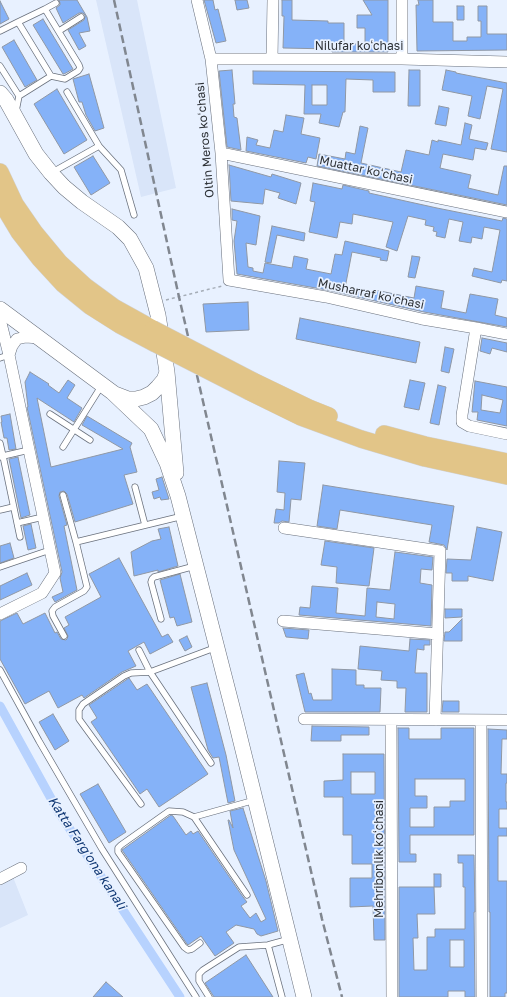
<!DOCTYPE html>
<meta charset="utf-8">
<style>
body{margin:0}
canvas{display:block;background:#e8f1ff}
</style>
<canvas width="507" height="997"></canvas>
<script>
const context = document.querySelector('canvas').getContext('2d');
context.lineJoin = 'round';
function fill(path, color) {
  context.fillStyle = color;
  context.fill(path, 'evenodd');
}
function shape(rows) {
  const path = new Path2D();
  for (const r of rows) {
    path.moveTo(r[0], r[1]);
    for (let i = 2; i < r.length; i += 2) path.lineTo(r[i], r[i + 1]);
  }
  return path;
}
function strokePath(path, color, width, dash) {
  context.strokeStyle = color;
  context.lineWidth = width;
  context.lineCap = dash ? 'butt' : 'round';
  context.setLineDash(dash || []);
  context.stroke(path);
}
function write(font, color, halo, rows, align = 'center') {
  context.font = font + ' "Golos Text",sans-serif';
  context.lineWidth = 3.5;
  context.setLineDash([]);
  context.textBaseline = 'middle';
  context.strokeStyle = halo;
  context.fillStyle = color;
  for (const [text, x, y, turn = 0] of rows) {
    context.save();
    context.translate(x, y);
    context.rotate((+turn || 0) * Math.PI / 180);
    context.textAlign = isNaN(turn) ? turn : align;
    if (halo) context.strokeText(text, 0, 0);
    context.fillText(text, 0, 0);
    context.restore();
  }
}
fill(shape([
 [96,0,137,0,176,188,141,197],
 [13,877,28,915,0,928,0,884]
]), '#d9e5f9');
strokePath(shape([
 [0,706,58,811,180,997]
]), '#b7d2fe', 9);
const building = shape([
 [59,0,77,0,87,17,90,31,79,33,86,46,79,50,68,30,84,20,85,17,85,15,83,13,79,13,63,23,56,8,60,5,60,3,59,0],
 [204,0,213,0,215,10,218,9,226,41,216,43,204,0],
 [235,0,247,0,249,8,237,10,235,0],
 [282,0,292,0,292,20,328,21,328,23,344,23,344,44,365,44,365,28,357,28,357,15,372,15,363,0,388,0,388,52,332,52,332,49,283,48,284,16,282,16,282,0],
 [418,0,433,0,433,22,453,22,453,41,467,41,467,37,481,37,481,21,478,21,478,6,487,6,487,34,507,34,507,50,417,51,416,5,419,5,418,0],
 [0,1,9,19,0,24,0,1],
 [457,6,464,6,464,20,457,20,457,6],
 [43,19,73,69,64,74,63,74,33,25,43,19],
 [14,40,37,80,25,87,2,47,14,40],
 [232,70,235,104,233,104,234,117,237,118,241,150,227,147,219,71,232,70],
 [409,70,420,70,420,106,408,106,409,70],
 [446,70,456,72,456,73,507,83,507,152,491,149,503,89,487,86,480,119,468,116,472,96,442,90,446,70],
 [253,71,395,72,395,92,373,92,373,80,346,79,345,112,343,112,339,127,319,123,321,114,304,114,305,85,253,84,253,71],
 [312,85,327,85,327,105,312,105,312,85],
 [89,74,104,128,95,131,86,115,82,102,79,102,73,79,89,74],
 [57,89,87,140,64,154,34,104,57,89],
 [439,106,449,108,446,126,435,124,439,106],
 [286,115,304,118,301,134,320,138,316,159,308,157,306,163,246,151,247,137,258,140,256,145,270,148,274,130,283,132,286,115],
 [465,123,472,125,469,139,488,143,486,150,475,148,473,160,443,154,440,168,471,175,468,188,498,195,504,166,507,166,507,205,317,166,319,154,345,159,346,152,355,154,360,126,368,128,361,163,401,172,406,150,429,155,432,140,438,142,438,140,461,145,465,123],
 [93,156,110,183,91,195,74,167,93,156],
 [229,165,271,177,272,174,301,183,296,204,278,198,280,193,265,189,263,204,231,201,229,165],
 [313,183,342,189,343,185,369,191,369,193,437,208,502,221,503,218,507,219,507,281,502,280,501,283,472,276,474,268,492,272,500,230,484,227,482,239,472,237,471,243,459,241,463,222,449,219,445,238,436,236,437,232,433,231,434,227,425,225,426,220,408,216,397,251,386,247,393,222,353,214,352,224,340,222,337,238,309,232,315,202,310,201,313,183],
 [232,209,260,216,256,245,246,243,248,267,253,268,253,271,263,273,265,263,292,268,294,256,308,259,306,269,331,274,335,254,342,255,345,241,389,251,387,261,380,260,381,258,352,252,345,288,374,293,375,290,414,298,416,286,444,291,441,308,466,313,470,294,498,299,495,315,507,318,507,327,424,312,327,290,237,274,234,241,237,221,232,220,232,209],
 [272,226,305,233,304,241,277,235,271,263,265,262,272,226],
 [412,256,420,257,415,278,408,277,412,256],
 [248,302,249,330,206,332,203,304,248,302],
 [300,318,420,342,416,363,296,339,300,318],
 [482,338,507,343,507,352,492,348,490,354,480,351,482,338],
 [445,347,454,349,449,373,441,371,445,347],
 [30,372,49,384,48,385,59,393,68,380,75,385,67,398,82,408,74,422,37,398,51,467,123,449,82,425,87,416,132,443,130,447,137,472,124,475,133,504,75,522,67,494,64,491,60,492,59,496,67,525,64,526,77,590,55,602,52,597,63,592,60,578,62,572,27,407,28,407,25,382,30,372],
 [410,380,425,383,419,410,404,407,410,380],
 [475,381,507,387,507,426,477,420,478,412,472,412,475,381],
 [482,395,503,400,500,413,481,410,482,395],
 [438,385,446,387,439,425,430,423,438,385],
 [10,414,16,449,9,450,7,438,4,438,1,422,2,422,1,416,10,414],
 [18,457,30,515,21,518,9,459,18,457],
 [279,461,305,463,301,500,291,499,289,522,282,521,279,523,274,523,276,509,284,510,285,493,277,492,279,461],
 [162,477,169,499,161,500,160,497,154,499,152,492,159,490,156,479,162,477],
 [323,485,454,506,447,550,444,545,429,542,432,525,340,510,337,529,317,526,323,485],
 [31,524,36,548,28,550,23,526,31,524],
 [169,527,178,566,158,572,158,570,134,576,131,552,152,541,161,539,158,529,169,527],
 [477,527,502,532,493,581,468,576,468,581,452,581,452,573,446,573,447,559,471,560,477,527],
 [325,541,374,548,369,586,336,583,337,567,321,565,325,541],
 [10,543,14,558,0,563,0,546,10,543],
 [395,552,433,557,432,570,421,569,420,583,432,585,431,626,299,615,300,607,310,608,312,586,338,588,336,613,365,616,367,588,390,590,395,552],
 [377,602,395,604,394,619,376,617,377,602],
 [119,558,162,637,168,634,173,642,150,654,144,642,128,651,136,666,122,672,84,698,82,695,58,708,49,691,25,704,0,659,0,621,17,613,23,624,45,613,55,633,57,632,61,639,66,640,67,639,68,636,64,628,69,625,65,617,101,597,89,574,119,558],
 [27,573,32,585,0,600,0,586,27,573],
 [180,574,192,622,177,626,174,617,170,618,160,580,180,574],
 [445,609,462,609,462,617,445,618,445,609],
 [462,619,462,641,444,641,445,632,449,632,462,619],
 [283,628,309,630,308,639,286,637,283,628],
 [187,636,192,647,185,651,179,640,187,636],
 [410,639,430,640,430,645,424,645,424,650,417,649,415,673,427,673,427,712,405,712,406,688,397,688,397,681,381,680,382,671,358,669,360,646,409,651,410,639],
 [332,669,356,670,356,685,364,685,364,688,381,688,380,712,305,712,296,675,304,673,309,694,311,693,313,700,332,700,332,669],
 [129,678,137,690,147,684,208,774,159,807,147,789,140,794,91,722,97,718,89,705,129,678],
 [207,683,226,755,235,801,228,803,219,757,213,758,208,750,191,687,207,683],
 [443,701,459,701,459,712,442,712,443,701],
 [53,714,69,741,55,750,39,722,53,714],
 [312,726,369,727,369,735,341,735,341,741,311,741,312,726],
 [398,728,409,728,409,739,441,739,441,728,474,728,474,835,410,835,410,854,416,854,416,862,399,862,398,728],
 [415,779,465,779,465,801,450,801,450,807,434,807,434,827,410,827,410,808,427,808,427,796,415,796,415,779],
 [488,729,507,730,507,739,502,739,501,774,507,774,507,783,506,783,506,802,507,802,507,809,499,809,499,828,507,828,507,836,498,836,498,881,507,881,507,993,505,993,505,997,490,997,490,912,489,912,488,729],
 [343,754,384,754,385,940,374,940,373,906,350,907,350,878,372,878,372,864,352,864,352,835,343,835,343,797,324,797,324,781,343,780,343,754],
 [351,772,375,772,375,794,351,794,351,772],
 [98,784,126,832,109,843,80,794,98,784],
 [243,808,266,881,278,931,261,936,257,934,254,929,236,925,226,932,234,943,215,956,201,936,188,945,187,944,122,850,171,815,173,816,186,835,191,831,193,834,198,831,243,897,247,902,241,906,250,918,256,913,261,922,266,919,234,850,228,820,229,820,233,828,230,811,243,808],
 [458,855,474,855,475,912,474,912,475,997,465,997,465,991,448,991,448,997,399,997,399,887,434,887,435,914,417,914,418,938,413,938,414,970,427,970,427,937,435,937,435,929,465,929,465,887,463,887,463,863,458,863,458,855],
 [450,940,464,940,464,967,450,967,450,940],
 [434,874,441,874,441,887,434,887,434,874],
 [246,955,273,997,214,997,205,983,246,955],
 [106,982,123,997,93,997,106,982]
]);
fill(building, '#85b2f8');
strokePath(building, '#9098a4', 1);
const lane = shape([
 [45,9,56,3],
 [18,22,45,9,79,65,80,68,78,71,65,79,51,76],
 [0,31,18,22,51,76,19,96],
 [59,31,81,17],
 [0,66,19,96,16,111],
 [67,92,99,146],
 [51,173,99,146,121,170,134,215],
 [0,358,9,355],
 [50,414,90,440],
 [0,443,3,456,29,450],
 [63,447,102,385],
 [0,457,3,456,20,537],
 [135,487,145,525],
 [63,495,76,542,183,516],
 [0,510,13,507],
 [17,523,43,517],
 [0,567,50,550],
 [161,619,151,582,152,579,154,577,195,566],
 [64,636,53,616,52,611,55,607,84,591,87,587,86,583,76,542],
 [139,650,150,672,131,673,124,676,83,704,79,710,79,719,141,804],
 [0,670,39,741,102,849,196,997],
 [211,763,150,672,217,647],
 [194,817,183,812,169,811,121,845,118,848,118,852,184,947,188,950,192,949,200,943],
 [247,895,194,817,255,800],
 [268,945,282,997],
 [209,997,199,981,199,974,203,970,239,947,268,945,290,939]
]);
const street = shape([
 [197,0,211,59,221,153,229,280,326,297,422,319,476,328,507,334],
 [211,59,402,59,507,62],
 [272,59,273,0],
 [402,59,402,0],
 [221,153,507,212],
 [0,319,9,355,55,573,42,593,0,614],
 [476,328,462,415,462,422,469,426,507,434],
 [9,355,12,346,17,339,26,337,39,338],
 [284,528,440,551,435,720],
 [283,621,438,634],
 [304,719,507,720],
 [391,720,392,997],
 [481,721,482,997],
 [0,879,21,868]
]);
const secondary = shape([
 [0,93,6,100,36,154,51,173,64,187,82,202,118,227,130,239,146,268,158,315,167,372,176,473],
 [0,309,112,392,151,429,167,463,178,496,236,722,304,997],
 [115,394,128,399,136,399,144,397,152,393,158,387,164,380,167,372]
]);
const primary = shape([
 [0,172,15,204,35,233,59,262,85,286,115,308,153,329],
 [0,200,19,232,40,259,63,284,90,306,120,325,154,343],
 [253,381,309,408,329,416],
 [250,392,301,417,361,439,425,458,507,476],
 [384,434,425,445,507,462]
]);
strokePath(lane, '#6a717d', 7);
strokePath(street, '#6a717d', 12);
strokePath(secondary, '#6a717d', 16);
strokePath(primary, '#d1d2d3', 18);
strokePath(shape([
 [166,300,222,286]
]), '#a5adb7', 1.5, [3, 3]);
strokePath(lane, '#fff', 5.5);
strokePath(street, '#fff', 11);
strokePath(secondary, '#fff', 15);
strokePath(primary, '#e2c588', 17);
strokePath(shape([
 [114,0,179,297,322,919,342,997]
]), '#818790', 2.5, [8, 4]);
const primaryBridge = shape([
 [153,329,253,381],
 [154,343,250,392]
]);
strokePath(primaryBridge, '#d1d2d3', 18, []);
strokePath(primaryBridge, '#e2c588', 17);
write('12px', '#2e3237', '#e8f1ff', [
 ["Nilufar koʻchasi",359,46],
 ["Oltin Meros koʻchasi",205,140,-95],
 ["Muattar koʻchasi",366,170,12],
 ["Musharraf koʻchasi",371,294,12],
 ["Mehribonlik koʻchasi",379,859,-90]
]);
write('italic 13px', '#0f3774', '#e8f1ff', [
 ["Katta Farg'ona kanali",87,853,57]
]);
</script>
